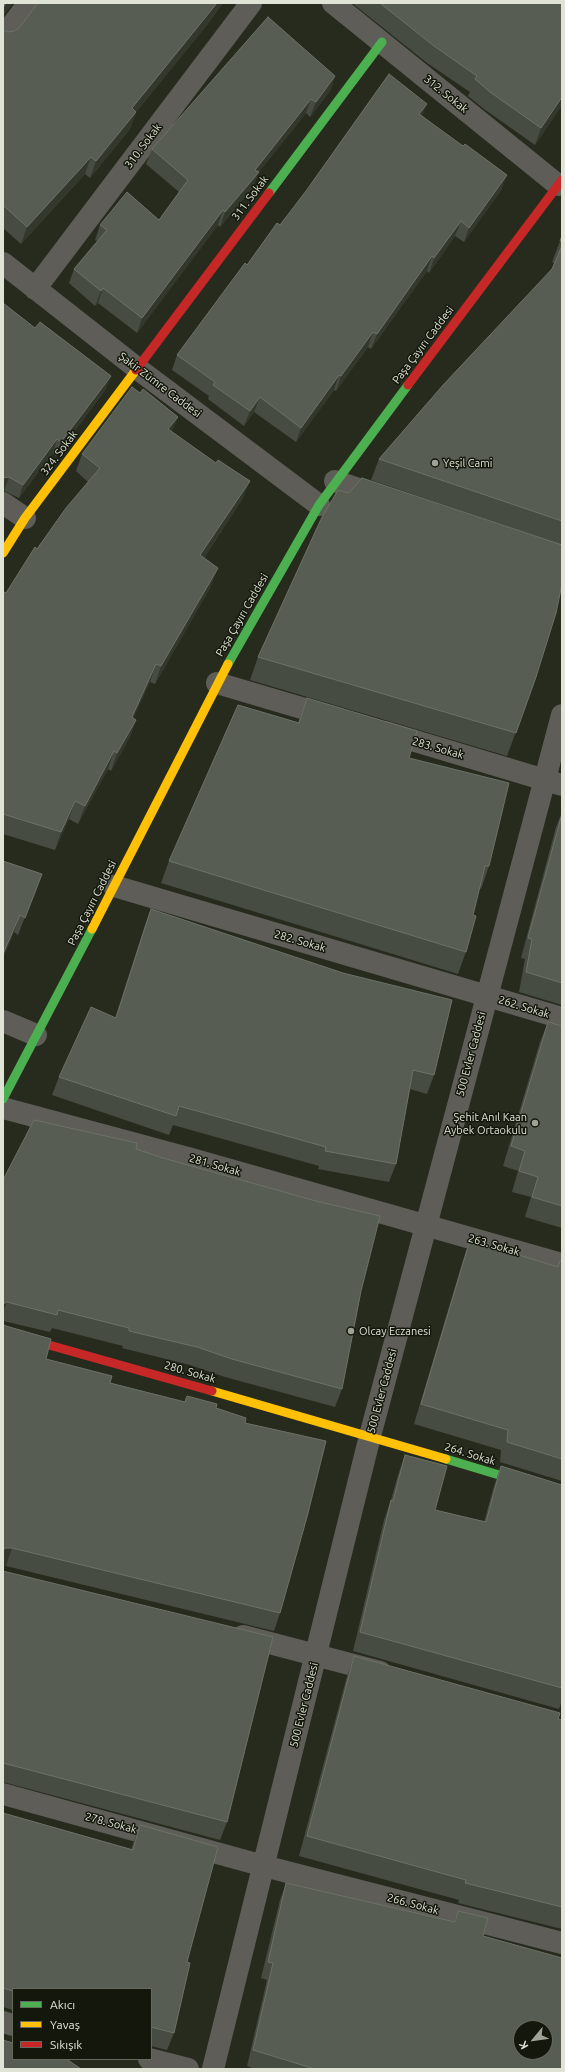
<!DOCTYPE html>
<meta charset="utf-8">
<style>
body{margin:0}
#map{position:relative;width:565px;height:2072px;overflow:hidden;background:#272b1e;font-family:Ubuntu,sans-serif}
canvas{display:block}
.frame{position:absolute;inset:0;border:4px solid #e0e4d6;pointer-events:none}
.legend{position:absolute;left:12px;top:1988px;width:140px;height:72px;box-sizing:border-box;background:#14170c;border:1px solid #66695d;margin:0;padding:5px 7px;list-style:none;font-size:12px;color:#e0e4d6}
.legend li{display:flex;align-items:center;gap:8px;height:20px}
.legend b{width:20px;border:1px solid #66695d}
.north{position:absolute;left:513px;top:2020px;width:40px;height:40px;box-sizing:border-box;background:#14170c;border:1px solid #66695d;border-radius:50%;rotate:241deg;font-size:11px;font-weight:700;line-height:16px;text-align:center;color:#e0e4d6}
.north::after{content:'';display:block;margin:auto;width:14px;height:18px;background:#9fa396;clip-path:polygon(50% 0,100% 100%,50% 72%,0 100%)}
</style>
<div id="map">
<canvas width="565" height="2072"></canvas>
<div class="frame"></div>
<ul class="legend">
<li><b style="height:5px;background:#4caf50"></b>Akıcı</li>
<li><b style="height:5px;background:#ffc107"></b>Yavaş</li>
<li><b style="height:5px;background:#c62828"></b>Sıkışık</li>
</ul>
<div class="north">K</div>
</div>
<script>
const context = document.querySelector('canvas').getContext('2d');
context.lineJoin = 'round';
function shape(rows) {
  const path = new Path2D();
  for (const r of rows) {
    path.moveTo(r[0], r[1]);
    for (let i = 2; i < r.length; i += 2) path.lineTo(r[i], r[i + 1]);
  }
  return path;
}
function strokePath(path, color, width, dash) {
  context.strokeStyle = color;
  context.lineWidth = width;
  context.lineCap = dash ? 'butt' : 'round';
  context.setLineDash(dash || []);
  context.stroke(path);
}
function fill(path, color) {
  context.fillStyle = color;
  context.fill(path, 'evenodd');
}
function write(font, color, halo, rows, align = 'center') {
  context.font = font + ' Ubuntu,sans-serif';
  context.lineWidth = 3;
  context.setLineDash([]);
  context.textBaseline = 'middle';
  context.strokeStyle = halo;
  context.fillStyle = color;
  for (const [text, x, y, turn = 0] of rows) {
    context.save();
    context.translate(x, y);
    context.rotate((+turn || 0) * Math.PI / 180);
    context.textAlign = isNaN(turn) ? turn : align;
    if (halo) context.strokeText(text, 0, 0);
    context.fillText(text, 0, 0);
    context.restore();
  }
}
strokePath(shape([
 [333,3,558,185],
 [3,37,29,3],
 [3,263,138,369,319,505],
 [35,289,251,3],
 [335,481,381,497],
 [3,503,25,518],
 [217,683,332,717],
 [385,732,562,785],
 [114,886,562,1018],
 [3,1021,36,1035],
 [3,1108,192,1159,562,1264],
 [243,1636,380,1672],
 [3,1794,264,1866,562,1943],
 [3,2022,13,2025],
 [149,2059,188,2069],
 [213,2069,370,1436,562,715]
]), '#5e5d57', 22);
strokePath(shape([
 [269,193,382,42],
 [228,664,319,505,408,385],
 [3,1099,92,929],
 [446,1459,562,1494]
]), '#4caf50', 9);
strokePath(shape([
 [3,553,25,518,136,370],
 [92,929,228,664],
 [212,1391,446,1459]
]), '#ffc107', 9);
strokePath(shape([
 [136,370,269,193],
 [408,385,562,180],
 [3,1332,212,1391]
]), '#c62828', 9);
fill(shape([
 [38,3,223,3,207,25,136,112,130,129,90,178,85,174,21,244,3,228,3,30,8,32,14,31,19,28],
 [352,3,562,3,562,105,535,145,484,109,468,96,470,92,427,63],
 [335,76,330,91,310,117,306,113,258,173,253,187,220,227,218,225,137,333,98,303,95,306,69,283,74,269,97,241,95,240,100,225,159,220,179,192,146,164,152,149],
 [423,116,502,189,464,242,455,236,429,273,427,271,371,349,368,347,336,391,334,390,296,442,254,412,244,426,208,399,209,396,172,370,177,355,247,265,280,225],
 [562,236,562,584,536,677,507,756,250,680,258,657,349,493,556,543,371,480,379,459,552,269,554,263,552,262],
 [3,303,106,389,56,456,53,453,19,498,4,491],
 [172,432,243,498,204,558,211,586,155,684,150,682,133,718,136,720,130,737,111,771,108,769,78,824,69,819,55,850,3,834,3,595,6,593,37,549,88,482,76,471,82,454],
 [307,698,409,758,489,866,481,889,479,888,473,915,466,952,458,974,161,883,169,861,298,723],
 [562,812,562,1005,519,992,525,959,521,958,556,827],
 [3,861,42,874,18,935,14,932,3,958],
 [151,909,434,1075,427,1094,410,1089,396,1164,389,1182,318,1169,319,1166,173,1125,169,1135,52,1095,59,1077,115,1018,144,928],
 [548,1022,562,1026,562,1228,525,1217,531,1197,512,1192,518,1171,503,1166,540,1042],
 [136,1149,361,1291,342,1389,335,1407,225,1377,190,1365,122,1348,123,1346,52,1328,50,1332,3,1321,3,1180],
 [470,1240,558,1267,562,1261,562,1481,500,1462,501,1450,414,1424,463,1260],
 [46,1359,110,1383,184,1402,187,1396,216,1408,245,1423,280,1613,274,1631,6,1566],
 [405,1455,435,1510,484,1522,494,1486,501,1466,562,1485,562,1700,559,1709,353,1651,384,1520,391,1500,398,1475],
 [3,1571,227,1822,220,1840,3,1782],
 [354,1656,562,1720,562,1929,458,1903,459,1900,299,1856,347,1676],
 [3,1813,131,1849,140,1825,187,1962,174,2033,167,2050,151,2046,151,1989,13,1989,13,2010,3,2007],
 [286,1883,454,1922,458,1911,483,1936,562,2069,255,2069,247,2066,267,1980,261,1978,280,1900]
]), '#474c42');
fill(shape([
 [6,3,13,3,3,16,3,8],
 [217,3,223,3,207,25,136,112,130,129,90,178,96,161,132,108],
 [335,76,330,91,310,117,316,102],
 [562,97,562,105,535,145,541,128],
 [311,99,306,113,258,173,253,187,220,227,225,212,255,170],
 [427,104,421,119,419,114],
 [91,157,85,174,21,244,27,227],
 [507,175,502,189,464,242,469,228],
 [223,210,218,225,137,333,142,318],
 [461,221,455,236,429,273,434,258],
 [432,256,427,271,371,349,377,334],
 [103,288,98,303,95,306,101,291],
 [373,332,368,347,336,391,341,376],
 [339,375,334,390,296,442,301,428],
 [111,376,106,389,56,456,61,442],
 [260,397,254,412,244,426,250,411],
 [178,417,171,434,168,429],
 [57,439,53,453,19,498,23,485],
 [9,477,4,491,3,491,3,478],
 [250,481,243,498,194,573,200,555],
 [218,568,211,586,155,684,161,666],
 [156,664,150,682,126,735,132,717],
 [136,720,130,737,111,771,117,753],
 [114,751,108,769,78,824,85,806],
 [75,801,69,819,55,850,61,832],
 [42,874,36,892,18,935,25,918],
 [20,915,14,932,3,958,3,954],
 [7,1302,3,1312,3,1304],
 [6,1548,12,1548,6,1566,3,1566,3,1550]
]), '#33382d');
const building = shape([
 [3,3,6,3,3,8,3,3],
 [38,3,217,3,132,108,136,112,96,161,91,157,27,227,3,205,3,30,8,32,14,31,19,28,38,3],
 [380,3,562,3,562,97,541,128,490,92,475,79,477,76,434,46,380,3],
 [268,17,335,76,316,102,311,99,255,170,259,172,225,212,223,210,142,318,103,288,101,291,74,269,107,230,100,225,127,192,159,220,188,180,152,149,268,17],
 [389,74,427,104,419,114,463,146,465,144,507,175,469,228,461,221,434,258,432,256,377,334,373,332,341,376,339,375,301,428,260,397,250,411,213,385,215,382,177,355,245,263,247,265,277,223,280,225,306,191,389,74],
 [562,236,562,242,560,241,562,236],
 [562,246,562,521,379,459,444,384,552,269,562,246],
 [3,303,35,328,40,322,111,376,61,442,57,439,23,485,9,477,3,478,3,303],
 [132,387,140,393,143,389,178,417,168,429,216,463,218,460,250,481,200,555,218,568,161,666,156,664,132,717,136,720,117,753,114,751,85,806,75,801,61,832,3,814,3,595,4,592,6,593,35,547,37,549,66,508,100,468,82,454,132,387],
 [362,478,562,545,562,584,556,613,536,677,516,733,258,657,322,517,338,490,349,493,362,478],
 [307,698,417,731,409,758,509,783,489,866,485,866,473,915,476,916,466,952,169,861,238,705,299,723,307,698],
 [562,814,562,983,526,972,532,939,528,938,562,814],
 [3,861,42,874,25,918,20,915,3,954,3,861],
 [151,909,343,973,452,1000,434,1075,413,1070,396,1164,325,1151,326,1147,179,1106,176,1116,59,1077,91,1007,116,1018,151,909],
 [548,1022,562,1026,562,1206,532,1197,538,1177,519,1171,525,1151,511,1146,548,1022],
 [34,1120,137,1143,136,1149,163,1158,316,1201,380,1216,361,1291,342,1389,232,1359,197,1347,129,1331,129,1328,58,1310,57,1315,7,1302,3,1304,3,1180,34,1120],
 [470,1240,558,1267,560,1261,562,1261,562,1459,507,1442,508,1430,421,1404,470,1240],
 [3,1324,6,1326,51,1339,46,1359,112,1376,110,1383,185,1402,187,1396,217,1404,216,1408,246,1418,245,1423,326,1441,307,1517,280,1613,12,1548,6,1548,3,1550,3,1324],
 [405,1455,447,1466,435,1510,486,1522,501,1466,562,1485,562,1688,360,1632,391,1500,393,1501,405,1455],
 [3,1571,7,1572,273,1637,227,1822,3,1763,3,1571],
 [354,1656,560,1713,558,1719,562,1720,562,1907,465,1883,466,1880,307,1836,354,1656],
 [3,1813,133,1850,140,1825,218,1847,187,1962,190,1963,174,2033,151,2027,151,1989,13,1989,13,1991,3,1988,3,1813],
 [286,1883,455,1922,458,1911,488,1918,483,1936,562,1958,562,2069,315,2069,253,2050,273,1963,268,1962,286,1883],
 [521,2028,545,2028,545,2052,521,2052,521,2028],
 [3,2040,13,2043,13,2059,64,2059,68,2060,81,2069,3,2069,3,2040]
]);
fill(building, '#575d52');
strokePath(building, '#6c7267', 1);
for (const [x, y, r, color] of [
 [435,463,4,"#9fa396"],
 [535,1123,4,"#9fa396"],
 [351,1331,4,"#9fa396"]
]) {
  const dot = new Path2D();
  dot.arc(x, y, r, 0, 2 * Math.PI);
  context.fillStyle = color;
  context.fill(dot);
  strokePath(dot, '#14170c', 1.5);
}
write('11px', '#e0e4d6', '#14170c', [
 ["312. Sokak",446,94,39],
 ["310. Sokak",143,146,-53],
 ["311. Sokak",250,198,-53],
 ["Paşa Çayırı Caddesi",423,345,-53],
 ["Şakir Zümre Caddesi",160,385,37],
 ["324. Sokak",59,453,-53],
 ["Paşa Çayırı Caddesi",242,615,-60],
 ["283. Sokak",438,748,16],
 ["Paşa Çayırı Caddesi",92,903,-63],
 ["282. Sokak",300,941,16],
 ["262. Sokak",524,1007,17],
 ["500 Evler Caddesi",471,1054,-75],
 ["281. Sokak",215,1165,16],
 ["263. Sokak",494,1245,16],
 ["280. Sokak",190,1372,16],
 ["500 Evler Caddesi",382,1391,-75],
 ["264. Sokak",470,1454,17],
 ["500 Evler Caddesi",304,1705,-76],
 ["278. Sokak",111,1823,15],
 ["266. Sokak",413,1904,15]
]);
write('11px', '#e0e4d6', '#14170c', [
 ["Yeşil Cami",443,463],
 ["Şehit Anıl Kaan",527,1117,"right"],
 ["Aybek Ortaokulu",527,1130,"right"],
 ["Olcay Eczanesi",359,1331]
], 'left');
</script>
